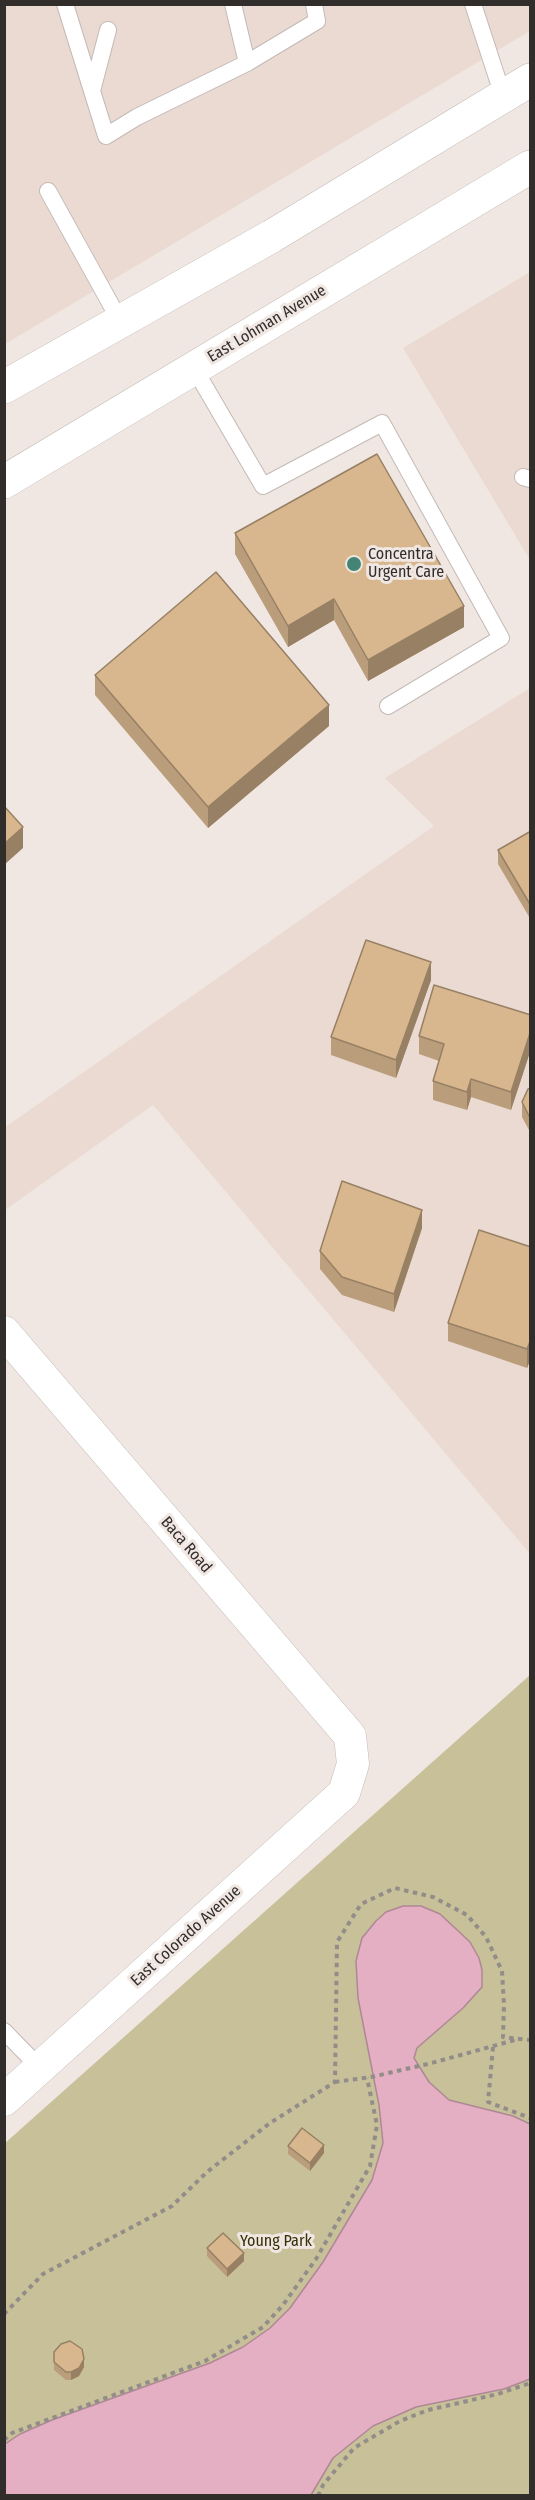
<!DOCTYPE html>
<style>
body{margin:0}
#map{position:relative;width:535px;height:2500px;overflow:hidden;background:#f0e7e2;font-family:"Fira Sans Condensed",sans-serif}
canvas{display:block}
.frame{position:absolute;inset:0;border:6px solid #302d2b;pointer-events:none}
</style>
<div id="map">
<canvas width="535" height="2500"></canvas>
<div class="frame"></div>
</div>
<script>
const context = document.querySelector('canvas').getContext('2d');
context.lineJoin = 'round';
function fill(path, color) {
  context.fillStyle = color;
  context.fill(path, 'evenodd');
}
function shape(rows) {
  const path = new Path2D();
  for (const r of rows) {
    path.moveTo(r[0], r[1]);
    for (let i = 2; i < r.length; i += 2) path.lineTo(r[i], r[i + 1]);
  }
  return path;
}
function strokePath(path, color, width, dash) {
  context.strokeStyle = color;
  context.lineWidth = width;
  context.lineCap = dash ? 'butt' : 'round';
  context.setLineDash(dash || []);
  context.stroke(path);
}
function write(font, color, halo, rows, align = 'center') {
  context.font = font + ' "Fira Sans Condensed",sans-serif';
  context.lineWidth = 6;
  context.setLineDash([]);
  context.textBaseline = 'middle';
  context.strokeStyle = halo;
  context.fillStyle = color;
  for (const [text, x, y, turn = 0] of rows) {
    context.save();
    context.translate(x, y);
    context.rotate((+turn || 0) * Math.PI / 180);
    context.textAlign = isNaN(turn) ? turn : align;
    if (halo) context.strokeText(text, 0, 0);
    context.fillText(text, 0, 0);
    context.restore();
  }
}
fill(shape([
 [4,5,530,5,530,31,5,344],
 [530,272,530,560,403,348],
 [530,688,530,1554,153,1105,5,1210,4,1128,434,826,385,778]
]), '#ebdad2');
fill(shape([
 [530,1675,530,2495,5,2495,4,2144]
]), '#c8c099');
const water = shape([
 [403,1906,421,1906,440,1914,470,1942,479,1958,482,1970,482,1987,463,2008,417,2048,414,2058,429,2082,449,2100,513,2116,530,2124,530,2379,504,2389,416,2407,373,2426,333,2458,311,2495,5,2495,5,2444,20,2434,52,2420,210,2363,243,2347,270,2328,290,2308,323,2262,372,2180,383,2143,379,2105,358,1998,356,1961,362,1938,376,1921,386,1912,403,1906]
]);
fill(water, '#e4afc2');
strokePath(water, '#ae8895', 1.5);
const lane = shape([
 [65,4,106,136,137,117,247,63,317,21,314,4],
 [233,4,247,63],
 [473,4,503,96],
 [92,91,108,30],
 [48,191,120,321],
 [194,368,263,486,382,423,501,638,388,706],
 [523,477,530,479],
 [4,2031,40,2068]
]);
const street = shape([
 [4,1332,350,1736,353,1764,344,1793,4,2100]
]);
const secondary = shape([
 [4,387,272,236,530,80],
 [4,482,530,167]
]);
strokePath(lane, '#c3bab6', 18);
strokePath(street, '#c3bab6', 33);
strokePath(secondary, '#c3bab6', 34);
strokePath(shape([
 [493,2047,488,2102,530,2118],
 [335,2082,371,2077,428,2064,515,2040],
 [4,2314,43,2274,172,2206,207,2172,270,2123,335,2082,337,1942,361,1904,395,1888,433,1897,467,1915,486,1937,502,1971,504,2005,503,2037,530,2040],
 [4,2440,12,2433,205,2361,263,2327,283,2305,316,2259,370,2166,377,2125,367,2078],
 [318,2496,323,2485,354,2448,400,2421,428,2410,498,2394,530,2383]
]), '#938d89', 4, [4.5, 4.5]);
strokePath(lane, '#fff', 16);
strokePath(street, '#fff', 32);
strokePath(secondary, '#fff', 33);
fill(shape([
 [235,533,464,627,368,681,334,620,288,647,235,554],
 [95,675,329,726,208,828,95,695],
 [531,831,531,920,498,864,498,850],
 [431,980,396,1078,331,1055,331,1037],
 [531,1015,531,1049,511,1110,471,1097,467,1110,433,1100,433,1081,439,1061,419,1054,419,1036],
 [531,1088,531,1131,529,1130,522,1117,522,1102],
 [422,1228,394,1312,342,1295,320,1269,320,1251],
 [531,1247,531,1358,527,1368,448,1341,448,1323],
 [288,2146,324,2153,310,2171,288,2154],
 [207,2248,244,2261,227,2277,207,2256],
 [54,2352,84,2367,79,2376,71,2380,66,2380,54,2370]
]), '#ba9d7b');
fill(shape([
 [334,599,334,620,288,647,288,626],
 [464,606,464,627,368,681,368,660],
 [329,705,329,726,208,828,208,807],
 [23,827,23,848,4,865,4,844],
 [431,962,431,980,396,1078,396,1060],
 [531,1030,531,1049,511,1110,511,1092],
 [471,1079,471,1097,467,1110,467,1092],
 [422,1210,422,1228,394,1312,394,1294],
 [531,1339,531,1358,527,1368,527,1349],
 [324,2145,324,2153,310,2171,310,2163],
 [244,2253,244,2261,227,2277,227,2269],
 [84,2359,84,2367,79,2376,71,2380,71,2372]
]), '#978064');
const building = shape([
 [377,454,464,606,368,660,334,599,288,626,235,533,377,454],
 [216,572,329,705,208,807,95,675,216,572],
 [4,806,23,827,4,844,4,806],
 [531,831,531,906,498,850,531,831],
 [366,940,431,962,396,1060,331,1037,366,940],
 [434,985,531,1015,531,1030,511,1092,471,1079,467,1092,433,1081,444,1044,419,1036,434,985],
 [531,1088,531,1116,529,1116,522,1102,528,1089,531,1088],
 [342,1181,422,1210,394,1294,342,1277,320,1251,342,1181],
 [479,1230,531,1247,531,1339,527,1349,448,1323,479,1230],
 [302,2128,324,2145,310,2163,288,2146,302,2128],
 [223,2233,244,2253,227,2269,207,2248,223,2233],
 [70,2341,82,2349,84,2359,79,2368,71,2372,66,2372,54,2362,54,2352,61,2344,70,2341]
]);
fill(building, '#d8b78f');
strokePath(building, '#978064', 1.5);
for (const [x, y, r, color] of [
 [354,564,8,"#438474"]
]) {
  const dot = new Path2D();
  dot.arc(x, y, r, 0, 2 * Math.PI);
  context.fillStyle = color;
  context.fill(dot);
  strokePath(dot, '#f0e7e2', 2);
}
write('16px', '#302d2b', '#f0e7e2', [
 ["East Lohman Avenue",267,324,-31],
 ["Baca Road",186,1545,49],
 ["East Colorado Avenue",186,1936,-42]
]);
write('16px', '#302d2b', '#f0e7e2', [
 ["Concentra",368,555],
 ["Urgent Care",368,573]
], 'left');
write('16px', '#372f06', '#f0e7e2', [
 ["Young Park",276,2242]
]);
</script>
